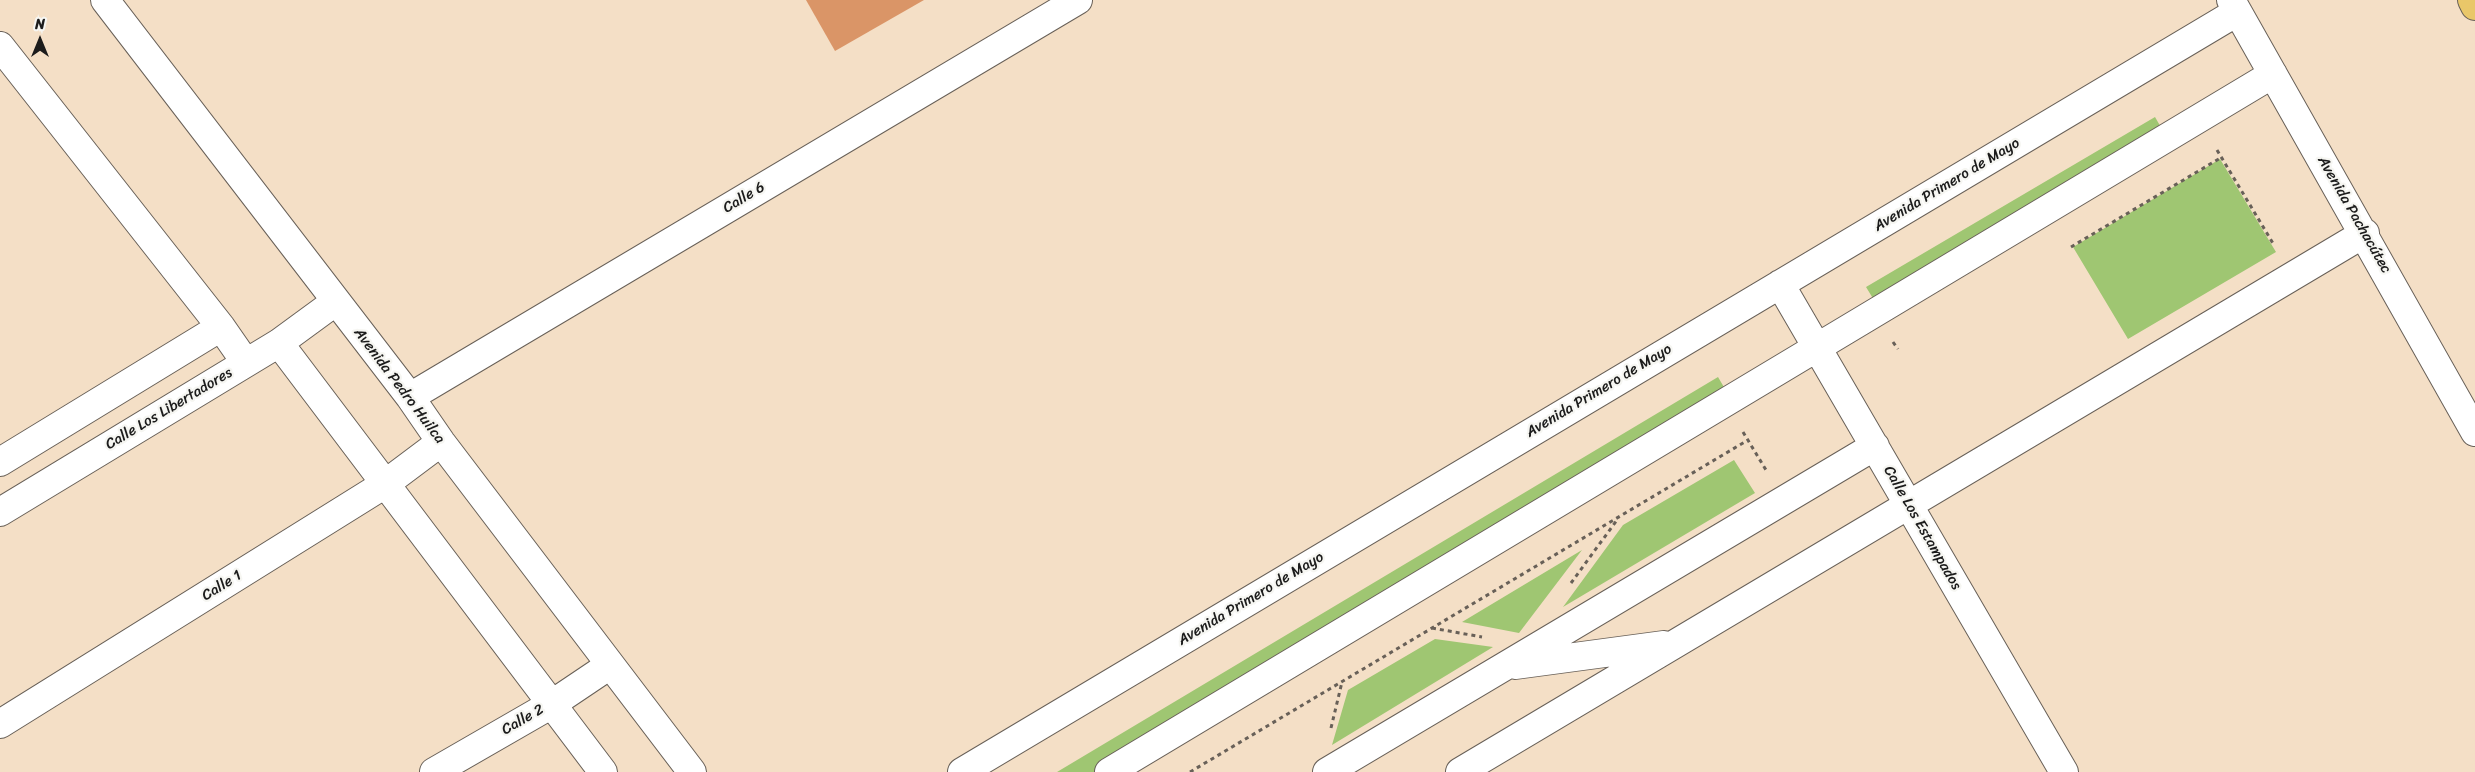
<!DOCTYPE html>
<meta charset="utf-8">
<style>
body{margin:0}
#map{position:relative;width:2475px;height:772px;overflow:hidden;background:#f4dfc6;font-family:Sriracha,sans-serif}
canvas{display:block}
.north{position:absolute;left:15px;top:15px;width:50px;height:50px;-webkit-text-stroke:4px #f6f6f2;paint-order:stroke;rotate:0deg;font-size:14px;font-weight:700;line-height:20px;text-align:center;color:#1c1c1c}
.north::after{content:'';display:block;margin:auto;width:18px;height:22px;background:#1c1c1c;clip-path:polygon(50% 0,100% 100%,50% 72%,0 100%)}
</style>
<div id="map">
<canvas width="2475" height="772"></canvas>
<div class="north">N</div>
</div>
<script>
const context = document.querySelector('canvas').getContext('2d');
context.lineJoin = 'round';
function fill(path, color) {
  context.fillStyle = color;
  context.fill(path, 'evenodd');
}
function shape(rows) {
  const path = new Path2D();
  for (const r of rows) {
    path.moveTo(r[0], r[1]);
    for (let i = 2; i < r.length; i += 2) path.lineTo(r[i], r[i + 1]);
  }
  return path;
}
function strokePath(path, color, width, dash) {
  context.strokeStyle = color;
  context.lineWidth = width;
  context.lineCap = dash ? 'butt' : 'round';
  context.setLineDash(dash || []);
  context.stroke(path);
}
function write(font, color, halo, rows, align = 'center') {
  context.font = font + ' Sriracha,sans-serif';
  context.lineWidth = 4.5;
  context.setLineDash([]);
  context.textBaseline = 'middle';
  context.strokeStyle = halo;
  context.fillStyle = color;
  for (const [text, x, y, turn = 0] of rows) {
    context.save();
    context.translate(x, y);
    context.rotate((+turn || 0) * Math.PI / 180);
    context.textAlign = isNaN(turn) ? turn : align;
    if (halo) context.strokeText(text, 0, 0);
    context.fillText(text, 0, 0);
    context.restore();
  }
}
fill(shape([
 [2155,117,2166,136,1877,305,1866,287],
 [2220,159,2276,252,2128,339,2073,247],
 [1718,377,1728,394,1094,772,1057,772],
 [1734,460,1755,493,1563,607,1623,525],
 [1582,550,1519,633,1462,622],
 [1435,639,1493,647,1332,745,1348,690]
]), '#9fc672');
fill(shape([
 [806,0,924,0,835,51]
]), '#da9567');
const minor = shape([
 [105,0,410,397,441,442,692,772],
 [2231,0,2475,432],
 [0,46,221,327,246,363],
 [1780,284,2064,772],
 [279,343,603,772],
 [410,397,1078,0],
 [0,462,221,327],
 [0,512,279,343,335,302],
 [1515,665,1664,645],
 [0,724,385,484,441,442],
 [434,772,552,704,610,665],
 [962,772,2237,12],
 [1109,772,2273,74],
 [1327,772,1875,446],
 [1460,772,2365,233]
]);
const major = shape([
 [2472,0,2475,6]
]);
strokePath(minor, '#686058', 30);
strokePath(major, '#686058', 30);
strokePath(shape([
 [2217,150,2274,245],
 [2071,247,2222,157],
 [1893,342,1898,349],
 [1743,432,1766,470],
 [1571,583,1617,520],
 [1432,628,1482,637],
 [1331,728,1342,682],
 [1190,772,1748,440]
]), '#686058', 3, [4, 4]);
strokePath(minor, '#fff', 28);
strokePath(major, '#e9c769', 28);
write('15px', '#1c1c1c', '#f6f6f2', [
 ["Avenida Primero de Mayo",1947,185,-31],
 ["Calle 6",744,198,-31],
 ["Avenida Pachacútec",2354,215,60],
 ["Avenida Pedro Huilca",399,386,53],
 ["Avenida Primero de Mayo",1599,391,-31],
 ["Calle Los Libertadores",169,409,-31],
 ["Calle Los Estampados",1922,528,60],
 ["Calle 1",222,586,-32],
 ["Avenida Primero de Mayo",1251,599,-31],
 ["Calle 2",523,720,-30]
]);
</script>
